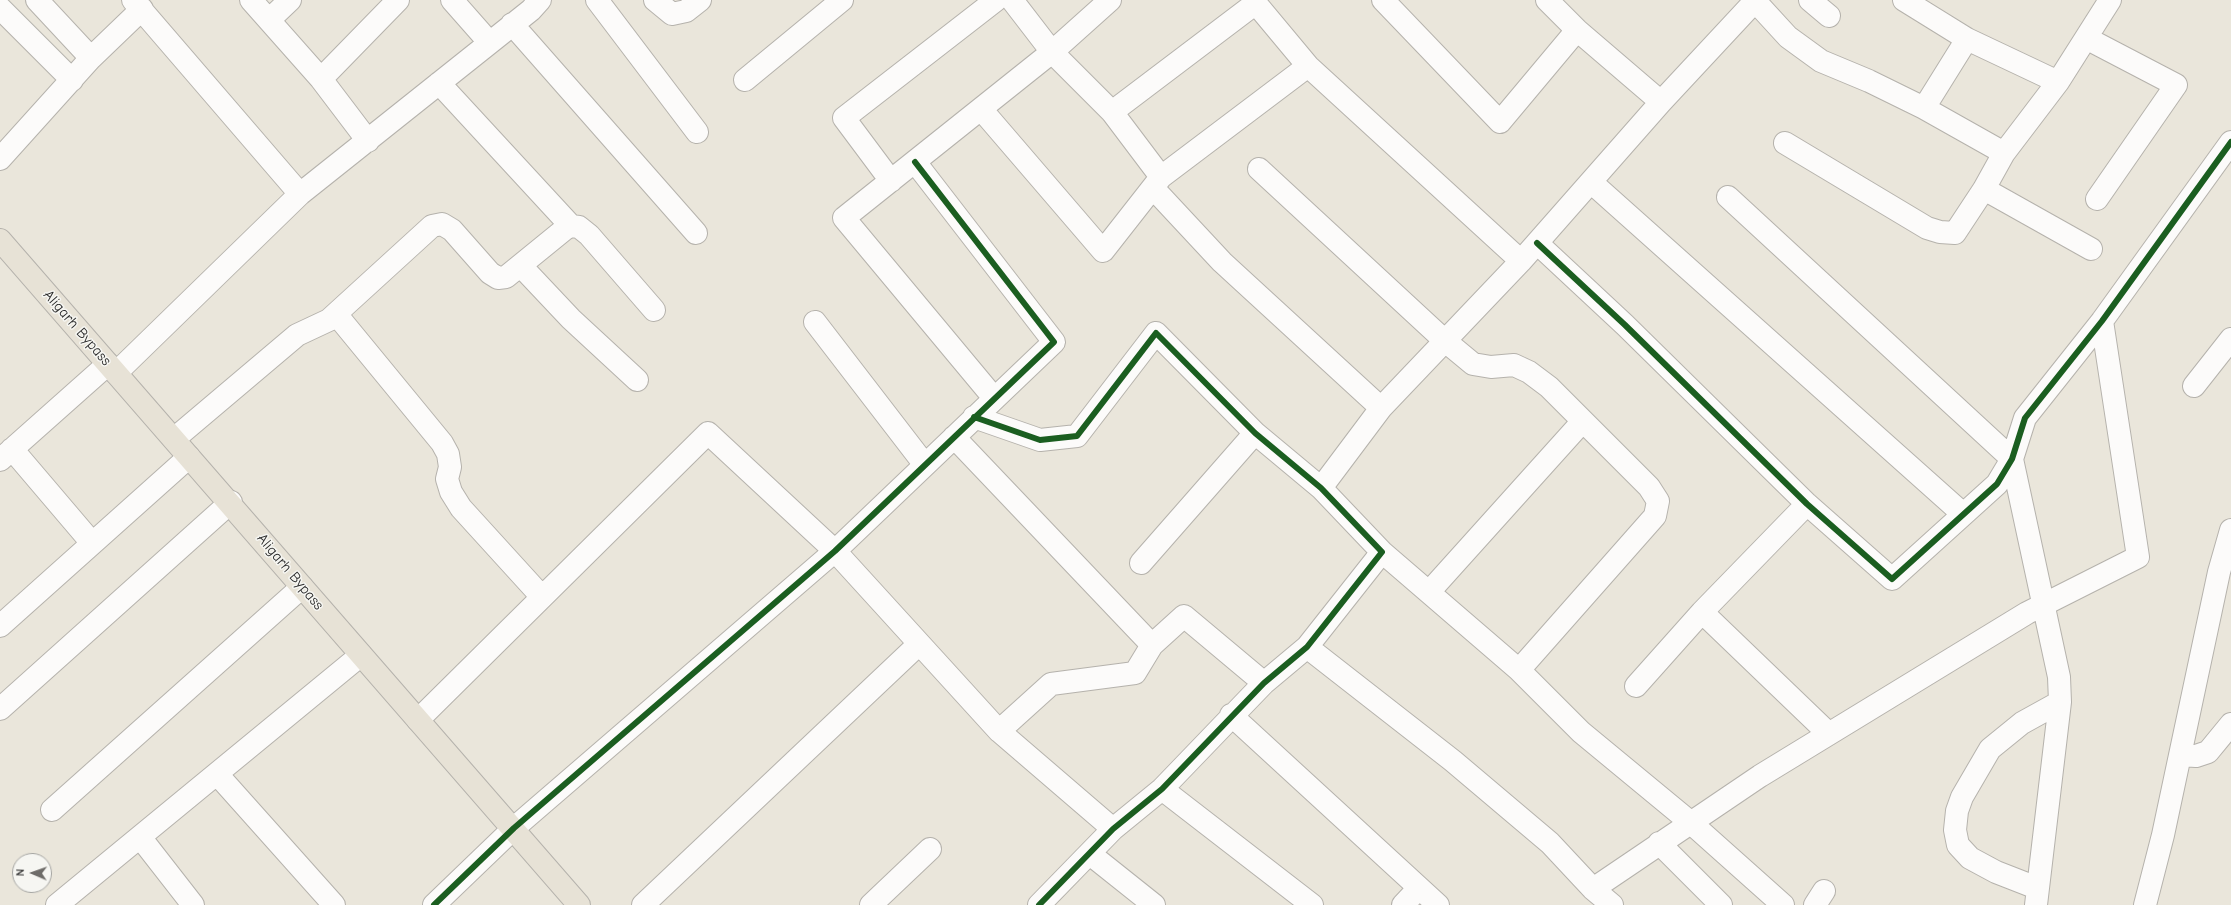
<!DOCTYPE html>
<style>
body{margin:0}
#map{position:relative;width:2231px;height:905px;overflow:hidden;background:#eae6db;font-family:"Comic Neue",sans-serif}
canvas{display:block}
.north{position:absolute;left:12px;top:853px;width:40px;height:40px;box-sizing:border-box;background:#f6f6f2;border:1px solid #a5a5a2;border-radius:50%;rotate:272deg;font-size:11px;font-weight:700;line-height:16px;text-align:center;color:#2b2b2b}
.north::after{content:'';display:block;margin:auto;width:14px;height:18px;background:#6e6c69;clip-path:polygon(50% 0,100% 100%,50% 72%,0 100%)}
</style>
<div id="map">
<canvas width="2231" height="905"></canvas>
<div class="north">N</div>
</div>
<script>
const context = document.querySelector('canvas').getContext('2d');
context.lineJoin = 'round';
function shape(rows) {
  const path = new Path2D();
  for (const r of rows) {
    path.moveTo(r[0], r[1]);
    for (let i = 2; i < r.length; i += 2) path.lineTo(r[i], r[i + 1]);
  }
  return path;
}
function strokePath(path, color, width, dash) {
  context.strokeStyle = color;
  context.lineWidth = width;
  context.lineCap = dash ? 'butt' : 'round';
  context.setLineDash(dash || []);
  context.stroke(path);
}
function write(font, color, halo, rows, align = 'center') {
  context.font = font + ' "Comic Neue",sans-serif';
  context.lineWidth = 3;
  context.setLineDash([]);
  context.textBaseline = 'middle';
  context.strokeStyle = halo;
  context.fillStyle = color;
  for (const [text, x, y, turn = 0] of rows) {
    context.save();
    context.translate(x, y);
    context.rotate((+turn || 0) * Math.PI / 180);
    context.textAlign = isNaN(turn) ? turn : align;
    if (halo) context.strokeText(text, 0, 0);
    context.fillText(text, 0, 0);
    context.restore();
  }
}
const minor = shape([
 [37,0,91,58],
 [133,0,300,194],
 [251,0,321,79,368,141],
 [452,0,489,42],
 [597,0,697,132],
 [655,0,672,14,686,11,700,0],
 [1012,0,1052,52,1112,112,1161,177],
 [1253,0,1308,66,1521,261],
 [1383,0,1500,122,1577,30],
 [1547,0,1577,30,1661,102],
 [1810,0,1829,16],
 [1904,0,1967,39],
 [1755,1,1788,37,1821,61,1869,81,1924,108,2004,153],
 [0,8,72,80],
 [269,20,290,0],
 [512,24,696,233],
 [2086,38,2176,85,2097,199],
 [321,79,398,0],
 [745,80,842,0],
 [439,83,571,226],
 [1924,108,1967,39,2058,82],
 [981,109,1103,251,1161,177,1308,66],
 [1112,112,1256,3],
 [1785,143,1927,228,1940,232,1955,233,1984,189,2004,153,2058,82,2110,0],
 [0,159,91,58,142,9],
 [1259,169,1444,340,1473,364,1491,367,1514,365,1529,372,1549,387,1649,487,1658,501,1655,516,1519,670],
 [891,181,844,118,996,0],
 [1591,182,1963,514],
 [1153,188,1222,262,1381,408],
 [1984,189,2091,249],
 [1728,197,2012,459,2059,677,2060,702,2036,905],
 [1537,243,1625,325,1807,504,1892,579,1997,484,2012,459,2025,418,2102,321,2231,142],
 [521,266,571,319,637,380],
 [336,314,442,443,448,454,450,467,447,479,451,492,461,508,542,597],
 [815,322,925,465],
 [116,373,300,194,531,10,540,0],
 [2194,386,2231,339],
 [994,398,844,218,1052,52,1110,0],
 [974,417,1040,440,1077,436,1156,333,1255,433,1321,488,1382,552,1307,647,1264,683,1162,789,1113,829,1039,905],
 [954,437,1152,645],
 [174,439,297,335,329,320,432,226,442,224,452,230,490,273,498,278,506,277,565,229,571,226,579,227,589,235,654,310],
 [12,449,92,543],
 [0,460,108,364],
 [1321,488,1381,408,1521,261,1661,102,1756,0],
 [1382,552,1519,670,1581,732,1690,822,1783,905],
 [1141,563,1255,433],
 [1429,592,1582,422],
 [1702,612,1829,734],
 [0,626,189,457],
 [1307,647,1453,761,1550,843,1593,889,1612,905],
 [1636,686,1702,612,1807,504],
 [0,709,231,502],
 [1231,715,1438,905],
 [418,720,708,433,835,551,999,731,1113,829],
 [999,731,1051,684,1135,673,1152,645,1184,616,1264,683],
 [2180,755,2196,756,2208,752,2231,724],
 [217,774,334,905],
 [1162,789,1312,905],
 [52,810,302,587],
 [140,837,193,905],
 [1659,843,1721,905],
 [1090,854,1154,905],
 [2037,888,1996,872,1970,858,1958,845,1955,830,1957,811,1962,797,1990,749,2022,723,2060,702],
 [1593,889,1760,776,2027,613,2138,557,2102,321],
 [57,905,361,655],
 [434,905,514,828,835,551,1054,342,915,162],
 [643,905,919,644],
 [871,905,930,849],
 [1403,905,1418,889],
 [1815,905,1824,891],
 [2145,905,2163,835,2219,572,2231,530]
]);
const major = shape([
 [0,240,579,905]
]);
strokePath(minor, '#b5b2ac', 24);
strokePath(major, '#b5b2ac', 24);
strokePath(minor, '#fcfbfa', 22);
strokePath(major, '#e7e2d6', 22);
strokePath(shape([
 [1537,243,1625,325,1807,504,1892,579,1997,484,2012,459,2025,418,2102,321,2231,142],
 [974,417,1040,440,1077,436,1156,333,1255,433,1321,488,1382,552,1307,647,1264,683,1162,789,1113,829,1039,905],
 [434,905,514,828,835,551,1054,342,915,162]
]), '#1b5e20', 6);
write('15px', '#2b2b2b', '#f6f6f2', [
 ["Aligarh Bypass",77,328,49],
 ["Aligarh Bypass",290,572,50]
]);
</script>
